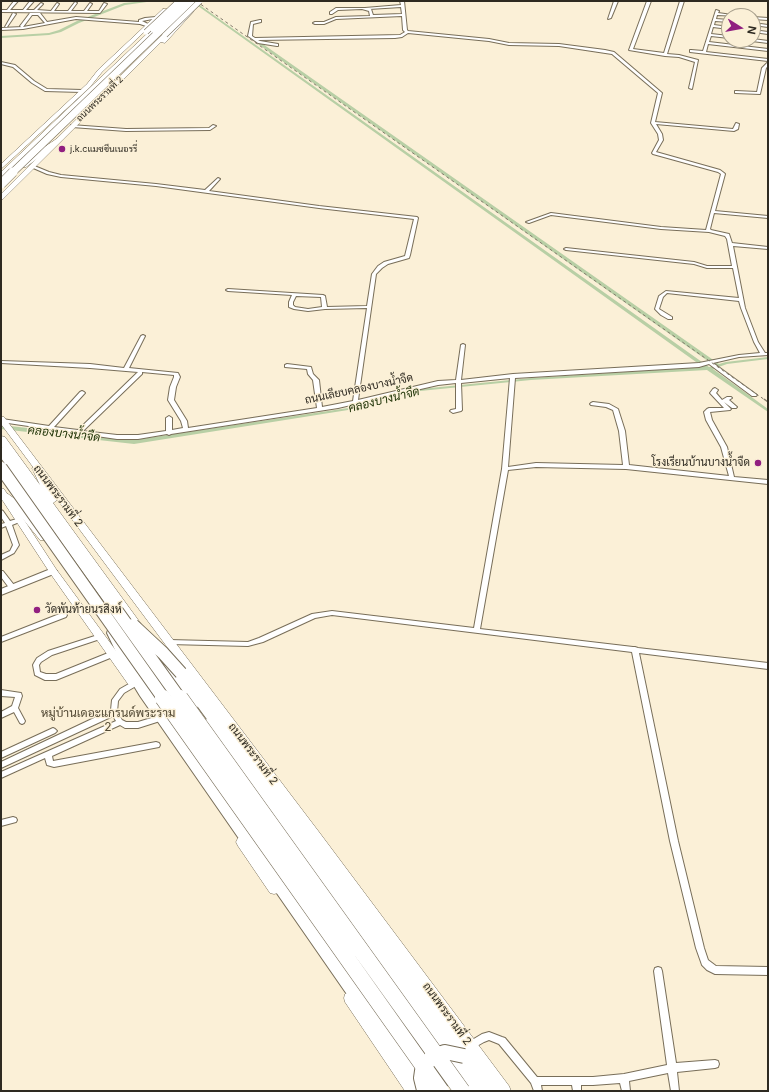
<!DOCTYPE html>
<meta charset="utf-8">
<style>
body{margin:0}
#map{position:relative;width:769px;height:1092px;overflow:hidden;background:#fbf0d7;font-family:Inter,sans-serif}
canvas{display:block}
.frame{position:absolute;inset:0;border:2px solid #2e2a21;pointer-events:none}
.north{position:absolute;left:721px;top:8px;width:40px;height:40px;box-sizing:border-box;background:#fbf0d7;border:1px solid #a9a18e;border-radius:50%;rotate:101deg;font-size:11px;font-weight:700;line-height:16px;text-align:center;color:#2e2a21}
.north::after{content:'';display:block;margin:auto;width:14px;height:18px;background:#911f80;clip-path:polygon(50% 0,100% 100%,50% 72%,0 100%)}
</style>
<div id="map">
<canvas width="769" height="1092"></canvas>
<div class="frame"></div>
<div class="north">N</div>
</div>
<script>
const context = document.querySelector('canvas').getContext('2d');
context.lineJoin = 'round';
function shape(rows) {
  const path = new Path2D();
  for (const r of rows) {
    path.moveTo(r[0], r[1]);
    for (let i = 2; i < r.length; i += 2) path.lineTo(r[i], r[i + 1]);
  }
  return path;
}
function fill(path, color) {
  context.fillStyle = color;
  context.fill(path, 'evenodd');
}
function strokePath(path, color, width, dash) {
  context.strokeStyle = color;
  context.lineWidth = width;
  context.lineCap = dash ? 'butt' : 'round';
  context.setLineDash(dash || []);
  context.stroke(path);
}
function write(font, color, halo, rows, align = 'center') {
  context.font = font + ' Inter,Sarabun,sans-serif';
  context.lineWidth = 3;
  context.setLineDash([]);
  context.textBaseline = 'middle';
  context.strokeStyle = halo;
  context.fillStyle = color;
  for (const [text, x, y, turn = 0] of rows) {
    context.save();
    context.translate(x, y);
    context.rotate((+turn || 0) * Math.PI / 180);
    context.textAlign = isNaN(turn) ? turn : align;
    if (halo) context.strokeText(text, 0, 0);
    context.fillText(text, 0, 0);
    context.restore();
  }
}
fill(shape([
 [145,1,154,1,125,5,79,23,61,32,49,35,1,38,1,36,49,33,59,30,77,21,124,3,145,1],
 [191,1,194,1,709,367,715,366,258,44,258,42,260,42,719,364,726,362,768,357,768,359,727,364,713,369,768,409,768,412,707,370,531,380,420,391,348,410,134,444,1,429,1,425,134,440,348,408,420,389,531,378,703,367,191,1]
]), '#b8cfa5');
const minor = shape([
 [14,1,18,1,10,10,23,10,30,1,34,1,26,10,34,10,41,3,43,4,37,10,51,11,57,3,59,4,54,11,68,11,75,2,77,3,71,11,84,11,90,3,92,4,87,11,99,11,104,3,107,4,100,13,1,12,1,10,7,10,14,1],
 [400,1,404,1,407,30,408,31,489,39,509,43,559,44,605,50,614,52,662,93,655,122,733,129,736,123,739,124,738,129,734,131,656,124,662,134,663,140,656,152,720,170,724,173,725,174,715,211,768,216,768,218,714,213,710,229,711,230,729,234,732,243,768,247,768,249,733,246,745,308,758,342,765,353,768,353,768,355,739,357,713,363,757,395,756,396,752,396,709,364,699,367,515,378,508,467,536,463,623,465,619,431,613,410,606,407,591,405,590,404,591,403,593,402,609,404,618,409,625,431,629,465,729,476,721,447,706,420,704,412,707,409,709,408,724,408,710,393,713,389,715,388,718,390,716,393,722,400,727,397,731,397,732,398,729,400,737,407,736,408,732,408,724,402,731,409,730,410,710,412,712,420,727,447,734,477,768,480,768,484,626,469,536,467,508,470,480,629,633,647,635,647,638,648,768,663,768,669,639,653,678,841,704,948,708,960,716,966,768,967,768,975,715,974,707,970,702,965,701,962,696,948,670,841,632,652,332,615,315,618,263,642,248,646,169,644,167,644,166,642,167,640,169,640,248,642,259,638,312,614,332,611,474,628,502,469,510,378,461,383,462,410,461,411,453,413,450,411,451,410,456,409,456,383,438,385,338,408,171,434,169,435,167,434,138,439,117,439,1,422,1,420,2,419,49,426,80,392,82,391,84,392,85,393,84,394,54,427,78,430,138,372,90,368,1,363,1,361,90,364,124,368,141,336,143,335,145,336,129,368,178,373,180,377,176,387,174,400,187,421,188,428,317,408,313,380,308,374,307,369,285,367,285,365,287,364,311,367,313,374,319,380,322,407,353,401,367,308,325,309,308,311,294,309,289,307,289,302,292,295,228,291,226,290,228,289,323,295,325,296,327,307,367,306,372,274,378,266,384,262,405,256,414,219,319,208,156,186,61,177,47,174,31,167,30,166,32,165,49,172,61,175,156,184,205,190,218,178,220,179,209,191,319,206,417,217,418,218,410,255,409,258,388,264,382,268,376,274,358,400,438,381,456,380,461,345,463,344,465,345,461,380,513,374,699,363,739,355,760,353,754,342,741,308,739,301,667,293,663,297,659,309,672,317,672,319,668,319,661,315,655,309,659,296,666,291,739,298,733,268,707,268,694,264,566,250,564,249,566,248,694,262,707,266,732,266,727,239,725,236,709,232,661,229,551,215,529,223,526,222,551,213,661,227,706,230,721,174,718,172,653,154,652,153,659,140,658,134,651,123,658,93,612,54,559,46,509,45,489,41,408,33,402,37,395,38,258,40,260,41,278,44,278,46,277,46,258,43,248,36,251,22,260,20,261,20,261,22,253,24,252,36,255,38,400,35,405,32,403,30,402,16,336,19,324,24,315,24,313,23,315,22,324,22,336,17,370,16,369,11,362,9,338,10,332,14,330,14,330,12,336,8,365,8,401,5,400,1],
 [401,7,402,14,373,15,371,9,369,9,401,7],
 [296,296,321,297,322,307,308,309,295,307,293,305,293,302,296,296],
 [142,372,174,375,174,377,170,387,168,400,181,421,183,428,172,430,172,418,169,416,166,418,166,431,138,435,117,435,83,431,142,374,142,372],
 [614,1,618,1,611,18,608,19,614,1],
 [647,1,651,1,633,49,664,53,680,1,684,1,667,54,679,55,698,60,692,89,689,88,695,62,679,57,665,56,629,50,647,1],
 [716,10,719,11,718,13,739,16,717,15,716,19,729,20,729,22,715,21,714,25,729,27,729,29,713,27,711,34,729,36,729,38,711,36,709,42,768,49,768,51,708,44,706,52,768,59,768,61,690,52,690,50,691,50,703,51,716,10],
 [13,13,16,14,7,27,5,27,13,13],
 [30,13,40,13,47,22,76,17,139,22,139,20,145,18,156,17,158,18,142,21,150,25,150,27,149,27,140,24,76,19,23,29,1,30,1,28,23,27,45,23,38,15,32,15,23,27,21,27,20,26,30,13],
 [753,17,768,18,768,20,753,19,753,17],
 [753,23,768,25,768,27,753,25,753,23],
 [753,30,768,32,768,34,753,32,753,30],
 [753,39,768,41,768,43,752,41,751,40,753,40,753,39],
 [1,62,15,65,34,81,47,89,82,90,84,91,82,92,45,91,32,83,13,67,1,64,1,62],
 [767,63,768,63,768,66,766,68,760,94,735,93,735,91,736,91,757,92,762,68,767,63],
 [71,125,126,129,209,128,213,125,216,126,210,130,126,131,72,127,71,127,71,125],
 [1,510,3,511,10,521,20,518,23,520,22,521,12,525,19,545,14,553,1,560,1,555,10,551,13,545,6,526,1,528,1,524,5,523,1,517,1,510],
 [1,571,3,571,14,585,15,587,14,589,10,589,1,577,1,571],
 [62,613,66,613,67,615,66,617,1,642,1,637,62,613],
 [101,634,103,634,104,636,103,638,52,655,41,662,39,665,40,672,46,674,56,674,113,651,115,652,116,654,115,656,56,680,45,680,35,675,33,665,34,663,37,658,48,651,101,634],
 [134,681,136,682,137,684,136,686,124,693,118,701,117,712,122,720,126,722,138,722,158,716,160,717,161,719,160,721,138,728,125,728,120,725,52,756,53,761,156,742,159,743,160,745,159,747,54,767,47,765,45,758,1,778,1,772,116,721,113,716,1,768,1,762,111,710,112,700,120,689,134,681],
 [1,690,21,693,22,696,18,708,25,721,24,723,22,724,20,723,14,712,1,718,1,712,12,706,15,697,1,696,1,690],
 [53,728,55,729,57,731,55,733,1,758,1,752,53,728],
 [13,817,16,818,17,820,16,822,1,826,1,820,13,817],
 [658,967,661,968,662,971,676,1063,715,1060,718,1061,719,1064,718,1067,715,1068,677,1072,679,1091,671,1091,668,1073,629,1081,630,1091,622,1091,620,1083,593,1085,581,1085,581,1091,573,1091,572,1085,541,1085,542,1091,534,1091,531,1083,499,1044,489,1040,484,1042,470,1050,467,1049,466,1046,467,1043,482,1034,489,1032,502,1037,505,1038,537,1077,593,1077,624,1074,667,1065,654,971,655,968,658,967]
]);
const tertiary = shape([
 [53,568,57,571,56,573,1,595,1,589,53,568]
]);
const secondary = shape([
 [163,9,192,10,194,11,165,43,161,42,3,199,1,200,1,194,30,165,163,34,167,35,188,12,166,11,102,72,90,87,1,169,1,164,87,84,98,70,163,9],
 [1,417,4,417,319,832,509,1086,511,1091,496,1091,311,840,1,424,1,417],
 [1,488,4,489,56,569,136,678,137,681,136,684,132,685,128,684,50,573,1,498,1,488],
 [242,837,246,838,278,885,280,889,278,893,274,894,270,893,238,846,236,842,238,838,242,837],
 [350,992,355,994,420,1091,405,1091,345,1002,344,998,345,994,350,992]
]);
const trunk = shape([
 [152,29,157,30,4,178,1,178,1,172,152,29],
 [61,136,64,138,63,139,26,167,20,167,20,163,61,136],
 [1,436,5,437,40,485,32,468,37,465,41,466,57,500,53,503,144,628,146,631,144,634,140,635,136,634,1,446,1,436],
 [1,493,8,494,26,507,48,534,49,537,48,540,40,540,18,513,1,499,1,493],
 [154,645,158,647,197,700,199,704,197,708,193,709,189,708,150,653,148,650,150,647,154,645],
 [208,719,213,720,457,1053,458,1050,464,1048,470,1050,496,1085,498,1091,465,1091,203,728,202,724,203,720,208,719]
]);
const motorway = shape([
 [1,447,5,448,121,608,123,611,121,614,117,616,113,614,1,458,1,447],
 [113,628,118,630,136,666,150,688,429,1083,432,1089,431,1091,414,1091,140,696,126,673,107,633,108,630,113,628],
 [181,668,186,669,470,1050,473,1056,470,1062,464,1065,458,1062,176,677,174,673,176,669,181,668]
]);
strokePath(minor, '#786e59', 2);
strokePath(tertiary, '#786e59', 2);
strokePath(secondary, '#786e59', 1);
strokePath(trunk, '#786e59', 1);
strokePath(motorway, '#786e59', 2);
fill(minor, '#fff');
fill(tertiary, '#fff');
fill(secondary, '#fff');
fill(trunk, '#fff');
fill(motorway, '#fff');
strokePath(shape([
 [196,1,765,400]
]), '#827b6b', 1, [3, 3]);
strokePath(shape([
 [764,399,768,402]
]), '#827b6b', 1.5, [5, 5]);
const secondaryBridge = shape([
 [146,32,179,1],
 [165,35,200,1]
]);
const trunkBridgeFar1 = shape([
 [154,30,185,1]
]);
const trunkBridge = shape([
 [424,1090,421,1078,422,1071,432,1056,445,1052,464,1056]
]);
const motorwayBridgeFar3 = shape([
 [12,173,191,1]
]);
const motorwayBridgeFar2 = shape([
 [1,184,13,172]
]);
const motorwayBridgeFar1 = shape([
 [1,468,164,699],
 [117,611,180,699],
 [133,625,163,653,181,673]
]);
const motorwayBridge = shape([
 [163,698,441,1091],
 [180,698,462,1091]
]);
strokePath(secondaryBridge, '#786e59', 6, []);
strokePath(trunkBridgeFar1, '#786e59', 8, []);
strokePath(trunkBridge, '#786e59', 16, []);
strokePath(motorwayBridgeFar3, '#786e59', 8, []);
strokePath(motorwayBridgeFar2, '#786e59', 10, []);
strokePath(motorwayBridgeFar1, '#786e59', 14, []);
strokePath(motorwayBridge, '#786e59', 17, []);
strokePath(secondaryBridge, '#fff', 5);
strokePath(trunkBridgeFar1, '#fff', 6);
strokePath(trunkBridge, '#fff', 14);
strokePath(motorwayBridgeFar3, '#fff', 7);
strokePath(motorwayBridgeFar2, '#fff', 9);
strokePath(motorwayBridgeFar1, '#fff', 12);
strokePath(motorwayBridge, '#fff', 16);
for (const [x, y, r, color] of [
 [62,149,4,"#911f80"],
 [758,463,4,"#911f80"],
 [37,610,4,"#911f80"]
]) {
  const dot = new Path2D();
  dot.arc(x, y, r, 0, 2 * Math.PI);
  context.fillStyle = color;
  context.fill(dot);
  strokePath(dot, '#fbf0d7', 1.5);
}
write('9px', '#2e2a21', '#fbf0d7', [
 ["ถนนพระรามที่ 2",100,99,-44]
]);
write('9px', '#2e2a21', '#fbf0d7', [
 ["j.k.cแมชชีนเนอรรี่",70,149]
], 'left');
write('11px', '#2e2a21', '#fbf0d7', [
 ["ถนนเลียบคลองบางน้ำจืด",359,389,-12],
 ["ถนนพระรามที่ 2",58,496,53],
 ["ถนนพระรามที่ 2",253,754,53],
 ["ถนนพระรามที่ 2",447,1014,54]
]);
write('11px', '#2e2a21', '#fbf0d7', [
 ["โรงเรียนบ้านบางนํ้าจืด",750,463],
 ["วัดพันท้ายนรสิงห์",45,610,"left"]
], 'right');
write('italic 12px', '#223609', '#fbf0d7', [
 ["คลองบางน้ำจืด",384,400,-14],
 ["คลองบางน้ำจืด",64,434,6]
]);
write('12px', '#524934', '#fbf0d7', [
 ["หมู่บ้านเดอะแกรนด์พระราม",108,713],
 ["2",108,727]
]);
</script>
